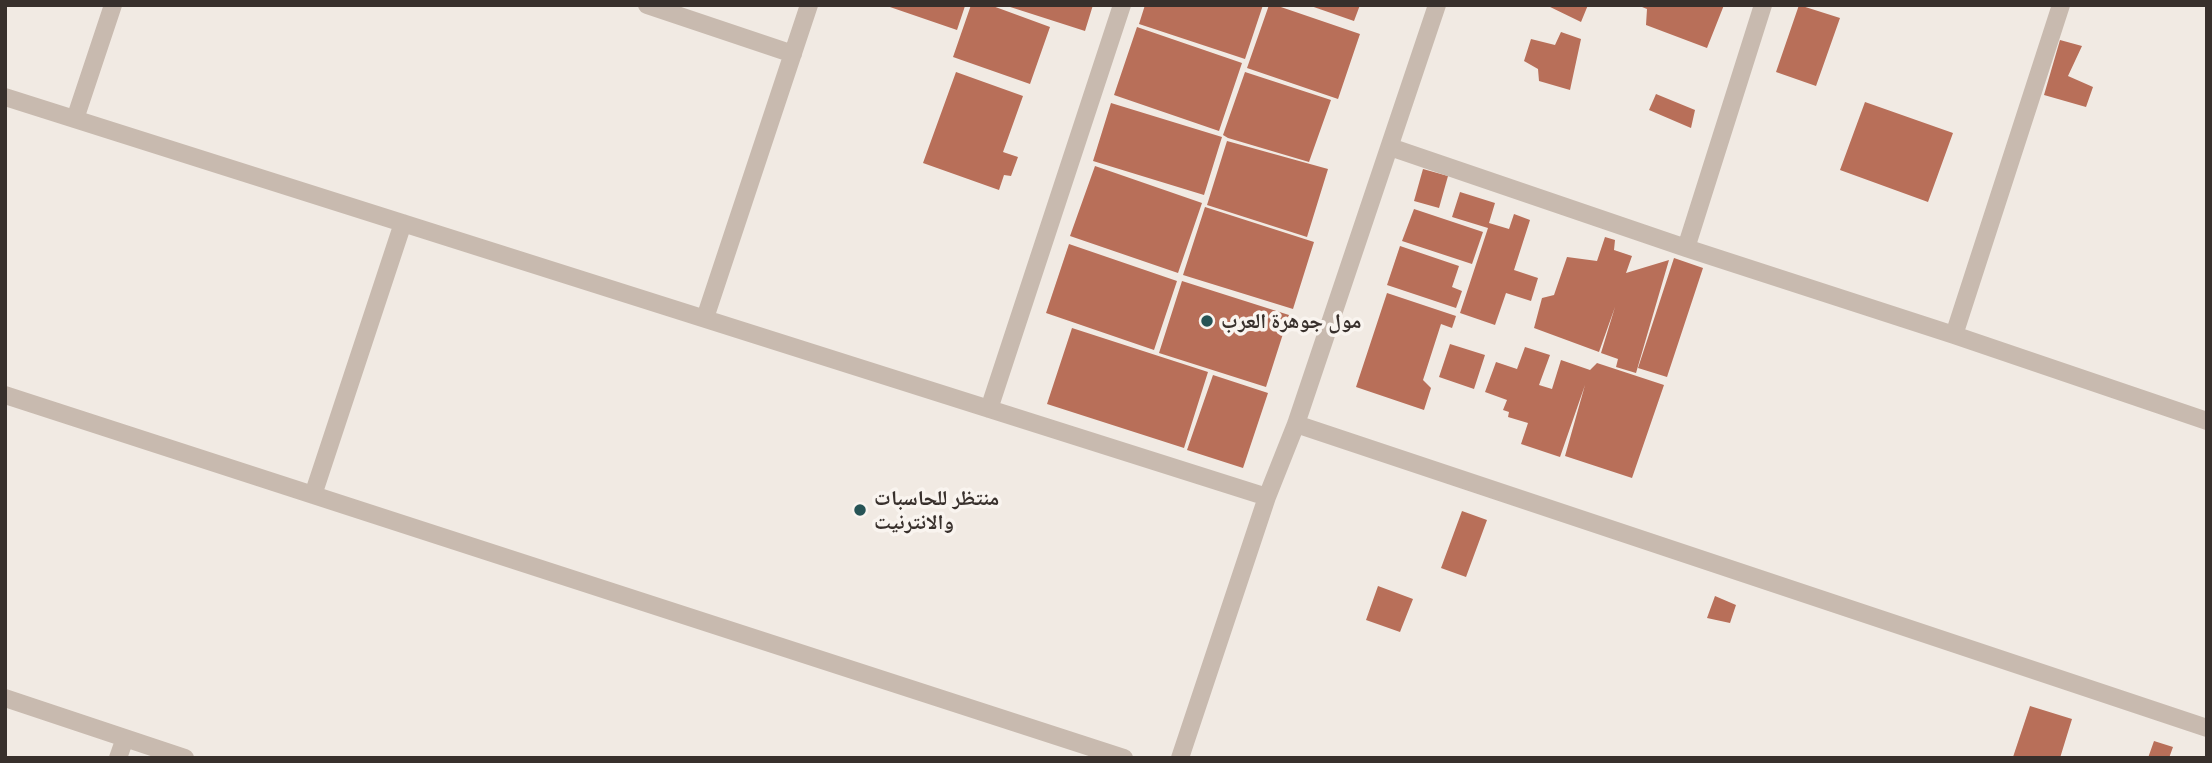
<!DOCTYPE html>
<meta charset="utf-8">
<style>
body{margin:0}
#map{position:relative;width:2212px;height:763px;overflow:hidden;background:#f1eae3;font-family:Lato,sans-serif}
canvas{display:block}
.frame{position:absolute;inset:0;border:7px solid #38302c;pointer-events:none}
</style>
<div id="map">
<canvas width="2212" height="763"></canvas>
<div class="frame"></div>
</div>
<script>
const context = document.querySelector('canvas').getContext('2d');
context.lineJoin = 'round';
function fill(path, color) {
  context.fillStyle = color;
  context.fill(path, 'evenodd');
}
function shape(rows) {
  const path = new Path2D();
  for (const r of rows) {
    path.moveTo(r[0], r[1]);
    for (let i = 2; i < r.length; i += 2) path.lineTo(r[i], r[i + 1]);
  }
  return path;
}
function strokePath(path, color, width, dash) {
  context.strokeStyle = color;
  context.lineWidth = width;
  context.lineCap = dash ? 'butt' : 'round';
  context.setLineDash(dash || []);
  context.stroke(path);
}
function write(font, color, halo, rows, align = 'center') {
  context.font = font + ' Lato,"Noto Naskh Arabic",sans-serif';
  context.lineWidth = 7;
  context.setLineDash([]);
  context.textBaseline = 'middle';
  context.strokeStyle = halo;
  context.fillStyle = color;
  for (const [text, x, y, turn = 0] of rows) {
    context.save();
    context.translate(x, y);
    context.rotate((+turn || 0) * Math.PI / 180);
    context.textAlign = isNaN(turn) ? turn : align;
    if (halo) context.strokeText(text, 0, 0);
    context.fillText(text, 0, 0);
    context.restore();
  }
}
fill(shape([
 [962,5,965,6,957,30,887,6],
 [971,5,990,5,1050,27,1030,84,953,57],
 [1004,5,1093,5,1085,31],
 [1145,5,1263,5,1245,59,1139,24],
 [1269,5,1275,5,1360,34,1338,99,1247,68],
 [1308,5,1360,5,1354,21],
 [1546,5,1588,5,1581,22],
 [1637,5,1724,5,1707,48,1646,25,1647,9],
 [1799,5,1840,18,1816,86,1776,72],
 [1137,27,1242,63,1219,131,1114,95],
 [1561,32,1581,39,1570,90,1539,81,1538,69,1524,61,1531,39,1555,45],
 [2060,40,2082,46,2068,76,2093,87,2086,107,2044,95],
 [956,72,1023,96,1003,152,1018,157,1011,176,1004,175,999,190,923,163],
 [1245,72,1331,100,1309,162,1228,138,1223,135],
 [1656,94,1695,110,1691,128,1649,110],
 [1865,102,1953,133,1928,202,1840,170],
 [1111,103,1222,137,1204,195,1093,161],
 [1227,141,1328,169,1307,237,1207,205],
 [1095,166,1202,203,1178,273,1070,236],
 [1423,169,1448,176,1439,208,1414,201],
 [1460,192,1495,203,1489,223,1509,229,1514,214,1530,220,1514,270,1538,278,1531,301,1506,293,1495,325,1460,313,1488,228,1452,217],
 [1205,207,1314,242,1293,309,1183,275],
 [1414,209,1483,232,1472,264,1402,241],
 [1605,237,1615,240,1614,250,1632,256,1626,273,1669,260,1636,373,1616,367,1618,359,1601,353,1615,307,1599,352,1534,328,1542,298,1554,295,1567,257,1597,261],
 [1069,244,1177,281,1154,350,1046,313],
 [1400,246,1459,266,1452,287,1462,291,1456,308,1387,285],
 [1674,258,1703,268,1667,377,1638,368],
 [1182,281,1289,315,1266,387,1159,353],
 [1387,293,1456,316,1452,328,1441,324,1423,380,1431,388,1424,410,1356,387],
 [1072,328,1208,372,1184,448,1047,404],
 [1450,344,1485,355,1474,389,1439,377],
 [1525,347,1550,355,1539,385,1552,389,1561,360,1590,370,1597,363,1664,385,1632,478,1565,456,1585,385,1560,457,1521,444,1528,423,1508,417,1509,412,1503,410,1507,400,1485,392,1496,362,1517,369],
 [1213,375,1268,393,1243,468,1187,450],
 [1462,511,1487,520,1466,577,1441,568],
 [1378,586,1413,599,1400,632,1366,620],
 [1715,596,1736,605,1730,623,1707,618],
 [2030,706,2072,719,2060,758,2013,757],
 [2154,741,2173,747,2169,758,2148,758]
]), '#b86f59');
strokePath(shape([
 [647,5,793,54],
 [5,97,1267,497],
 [75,119,113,5],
 [1390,147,1686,248,1954,335,2207,421],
 [1686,248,1763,5],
 [705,318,809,5],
 [1954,335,2061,5],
 [5,395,1124,758],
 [989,409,1122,5],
 [1296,424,2207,728],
 [313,495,403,223],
 [5,698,185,758],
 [118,758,125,738],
 [1180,758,1267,497,1296,424,1437,5]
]), '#c8baaf', 18);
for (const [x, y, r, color] of [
 [1207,321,7,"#265355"],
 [860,510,7,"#265355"]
]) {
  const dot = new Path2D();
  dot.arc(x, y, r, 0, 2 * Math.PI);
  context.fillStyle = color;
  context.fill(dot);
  strokePath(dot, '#f9f4ef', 2.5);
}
write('bold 21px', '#38302c', '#f9f4ef', [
 ["مول جوهرة العرب",1221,321],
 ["منتظر للحاسبات",874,498],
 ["والانترنيت",874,522]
], 'left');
</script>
